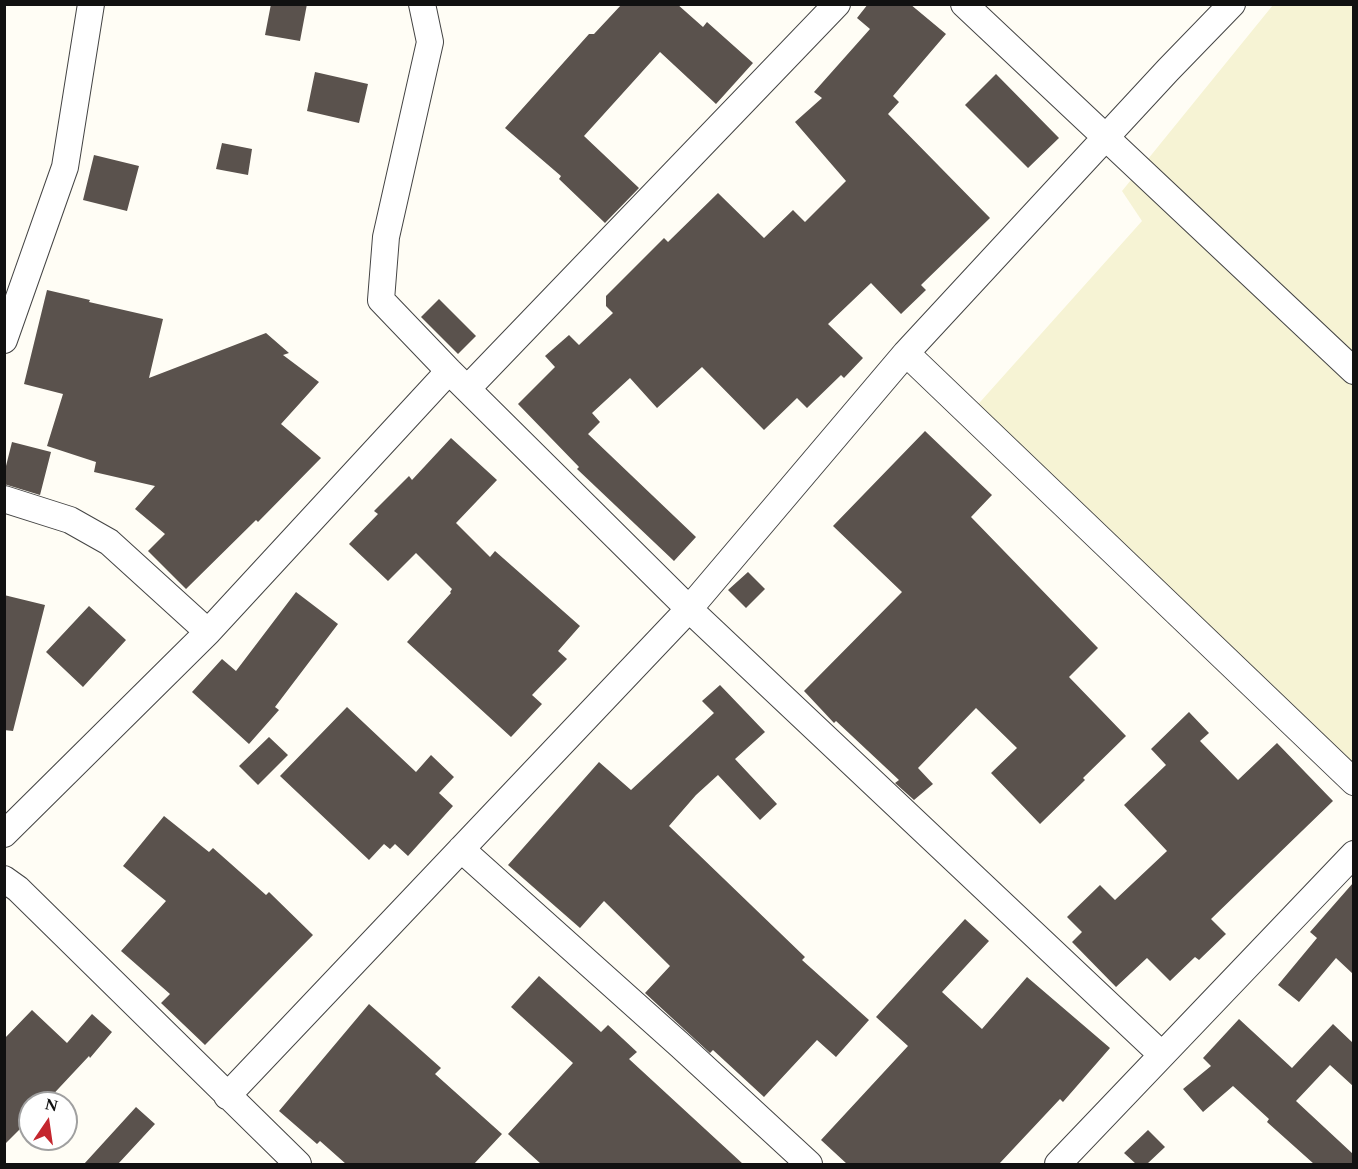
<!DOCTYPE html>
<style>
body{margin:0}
#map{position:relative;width:1358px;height:1169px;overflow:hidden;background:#fffdf5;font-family:Spectral,serif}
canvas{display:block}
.frame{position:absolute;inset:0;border:6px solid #111;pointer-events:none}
.north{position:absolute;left:18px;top:1091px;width:60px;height:60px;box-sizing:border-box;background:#fff;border:2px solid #a0a0a0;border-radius:50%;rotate:13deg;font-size:16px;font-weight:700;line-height:24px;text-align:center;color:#111}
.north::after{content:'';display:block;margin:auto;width:21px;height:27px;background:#c4262e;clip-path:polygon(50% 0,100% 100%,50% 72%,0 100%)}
</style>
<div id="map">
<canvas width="1358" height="1169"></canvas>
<div class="frame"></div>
<div class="north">N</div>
</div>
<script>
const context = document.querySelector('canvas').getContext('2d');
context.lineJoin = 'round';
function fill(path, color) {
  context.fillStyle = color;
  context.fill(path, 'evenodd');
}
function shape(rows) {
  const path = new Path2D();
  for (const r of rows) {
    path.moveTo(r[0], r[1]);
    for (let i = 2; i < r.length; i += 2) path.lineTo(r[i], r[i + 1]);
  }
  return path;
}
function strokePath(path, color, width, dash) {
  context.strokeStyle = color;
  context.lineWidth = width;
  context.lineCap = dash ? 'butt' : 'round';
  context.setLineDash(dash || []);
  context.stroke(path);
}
fill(shape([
 [1273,5,1353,5,1353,785,964,420,1142,221,1122,191]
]), '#f6f3d4');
fill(shape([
 [271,4,307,4,300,41,265,35],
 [622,4,677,4,703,27,707,22,753,63,716,104,660,52,584,136,639,188,605,223,559,179,561,176,505,128,589,34,594,34],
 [868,4,910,4,946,34,893,96,899,102,888,114,990,218,921,285,926,290,901,314,871,283,828,324,863,358,844,378,841,375,807,408,797,398,764,430,702,367,657,408,630,378,592,413,600,422,588,434,696,537,674,561,577,469,579,467,518,404,555,367,545,356,569,335,579,345,613,313,606,306,606,296,664,238,668,242,718,193,764,238,793,210,805,222,846,181,795,122,822,98,814,92,870,29,857,18],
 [315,72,368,84,359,123,307,111],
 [996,74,1059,138,1028,168,965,105],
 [222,143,252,149,248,175,216,169],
 [94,155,139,166,127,211,83,200],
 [47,290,90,300,89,302,163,319,149,378,266,333,289,353,283,355,319,382,281,424,321,458,258,522,256,520,186,589,148,551,165,534,135,509,155,486,94,472,96,462,47,446,63,394,24,384],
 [439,299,476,336,458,354,421,317],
 [925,431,992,495,971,517,1098,648,1069,677,1126,736,1083,778,1085,780,1040,824,991,773,1017,748,976,708,918,768,933,784,914,800,895,783,899,780,836,721,834,723,804,691,902,592,833,526],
 [451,438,497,480,456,523,490,557,495,551,580,626,558,651,567,659,532,695,542,704,511,737,407,642,451,593,450,592,452,589,416,553,388,581,349,544,378,514,374,511,409,476,412,480],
 [12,442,51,452,40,495,4,484,4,474],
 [748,572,765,589,746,608,728,590],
 [296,592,338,624,275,707,279,710,249,744,192,692,222,659,236,671],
 [4,595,45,605,13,731,4,730],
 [89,606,126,640,83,687,46,652],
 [720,685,765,732,735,759,777,804,760,820,718,775,696,795,669,826,805,957,802,960,869,1020,836,1057,817,1040,764,1097,713,1050,710,1053,645,993,670,966,604,901,580,928,508,865,599,762,631,790,714,713,702,701],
 [347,707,416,772,431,755,454,777,439,793,453,806,408,856,395,844,390,849,384,844,369,860,280,776],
 [1189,712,1209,733,1200,741,1238,780,1277,743,1333,801,1211,919,1226,934,1199,960,1195,957,1170,981,1147,958,1116,987,1072,942,1082,932,1067,917,1100,885,1115,900,1167,851,1124,805,1166,765,1151,749],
 [269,737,288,755,258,785,239,766],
 [164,816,209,852,213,848,266,895,269,892,313,935,205,1045,161,1003,170,994,121,951,166,901,123,866],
 [1353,883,1353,974,1336,958,1299,1002,1278,985,1317,938,1310,932],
 [965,919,989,941,942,992,982,1029,1027,977,1110,1048,1063,1102,1060,1099,999,1164,847,1164,821,1140,908,1046,876,1017],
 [539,976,601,1032,608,1025,637,1052,629,1059,743,1164,541,1164,508,1134,573,1063,511,1007],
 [369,1004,441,1068,435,1074,502,1134,474,1164,346,1164,320,1141,317,1144,279,1111],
 [32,1010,67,1043,92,1014,112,1032,90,1058,89,1056,45,1103,30,1103,30,1119,4,1145,4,1039],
 [1239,1019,1292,1068,1333,1024,1353,1043,1353,1086,1330,1065,1296,1101,1353,1154,1353,1164,1314,1164,1267,1122,1269,1119,1233,1086,1203,1112,1183,1089,1211,1066,1203,1058],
 [136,1107,155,1124,118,1164,84,1164],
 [1148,1130,1165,1147,1147,1164,1136,1164,1124,1153]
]), '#5a524d');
const street = shape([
 [422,4,430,42,386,237,381,300,449,371,689,609,1161,1054],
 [964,4,1354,371],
 [4,340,65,167,91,4],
 [906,353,1354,782],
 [467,389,837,4],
 [4,499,70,520,109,542,208,632],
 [4,834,208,632,449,371],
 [461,849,681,1046,809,1164],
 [4,879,18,889,298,1164],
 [227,1096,689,609,906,353,1168,70,1232,4],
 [1058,1164,1354,854]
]);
strokePath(street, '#444', 28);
strokePath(street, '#fff', 26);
</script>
